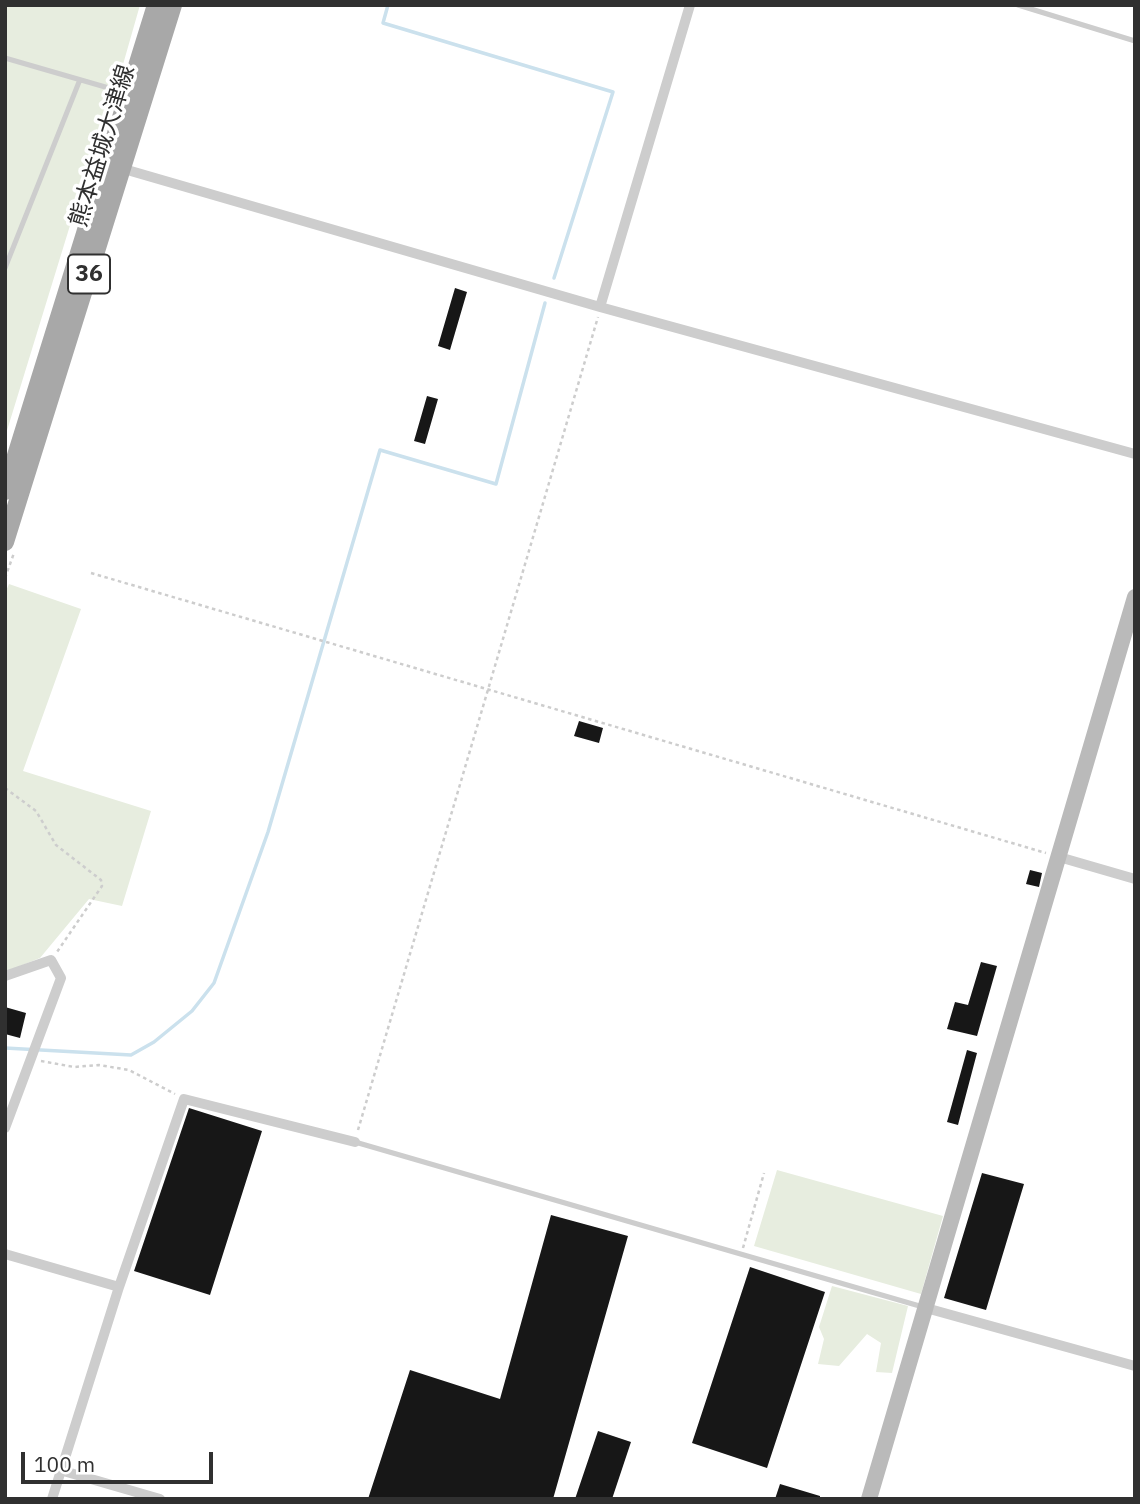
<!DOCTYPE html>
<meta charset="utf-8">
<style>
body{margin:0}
#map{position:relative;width:1140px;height:1504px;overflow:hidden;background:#fff;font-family:"IBM Plex Sans",sans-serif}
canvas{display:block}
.frame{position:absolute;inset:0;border:7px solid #303030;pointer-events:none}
.scale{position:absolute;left:21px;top:1452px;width:192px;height:32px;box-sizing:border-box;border:4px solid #303030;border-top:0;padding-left:9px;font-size:21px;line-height:24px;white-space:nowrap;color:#303030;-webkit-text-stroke:5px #fff;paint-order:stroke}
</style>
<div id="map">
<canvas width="1140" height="1504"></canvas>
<div class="frame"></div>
<div class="scale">100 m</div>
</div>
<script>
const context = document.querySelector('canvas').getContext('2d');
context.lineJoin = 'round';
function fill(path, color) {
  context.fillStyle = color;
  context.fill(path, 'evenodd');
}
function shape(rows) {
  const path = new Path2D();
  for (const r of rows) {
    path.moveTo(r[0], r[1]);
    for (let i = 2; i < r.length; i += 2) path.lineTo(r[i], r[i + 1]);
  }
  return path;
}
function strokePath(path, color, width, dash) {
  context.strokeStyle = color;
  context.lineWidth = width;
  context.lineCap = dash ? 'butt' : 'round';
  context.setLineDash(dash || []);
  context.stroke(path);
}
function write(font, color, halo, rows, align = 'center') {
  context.font = font + ' "IBM Plex Sans","Noto Sans JP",sans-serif';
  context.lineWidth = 7;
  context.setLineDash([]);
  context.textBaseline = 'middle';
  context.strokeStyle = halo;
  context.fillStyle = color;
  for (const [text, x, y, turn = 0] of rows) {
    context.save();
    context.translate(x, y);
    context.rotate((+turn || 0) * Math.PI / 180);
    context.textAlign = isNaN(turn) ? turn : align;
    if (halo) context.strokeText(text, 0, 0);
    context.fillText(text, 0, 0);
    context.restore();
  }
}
fill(shape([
 [5,5,140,5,120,75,111,79,105,91,111,92,5,437],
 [9,584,81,609,23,771,151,811,122,906,89,899,40,958,5,972,5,593],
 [777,1170,943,1216,921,1294,754,1246],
 [832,1286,908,1306,892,1373,876,1372,881,1343,867,1334,839,1366,818,1364,824,1339,819,1327]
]), '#e7eddf');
strokePath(shape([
 [388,5,383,23,613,92,554,278],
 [5,1048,131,1055,154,1042,192,1011,214,983,268,832,380,450,496,484,545,303]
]), '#cbe1ed', 3.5);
fill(shape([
 [455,288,467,292,450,350,438,346],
 [427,396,438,399,425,444,414,441],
 [579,721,603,728,599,743,574,736],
 [1030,870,1042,873,1039,887,1026,884],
 [981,962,997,966,977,1036,947,1029,955,1002,968,1005],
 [5,1007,26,1013,20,1038,5,1034],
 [967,1050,977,1053,958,1125,947,1122],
 [189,1108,262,1131,210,1295,134,1271],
 [982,1173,1024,1184,986,1310,944,1298],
 [551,1215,628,1236,553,1499,368,1499,410,1370,500,1399],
 [750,1267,825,1292,767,1468,692,1443],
 [598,1431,631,1442,612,1499,575,1499],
 [780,1484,820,1496,820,1499,775,1499]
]), '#171717');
strokePath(shape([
 [91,573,1046,853],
 [5,578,14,553],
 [5,788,36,811,56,845,101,880,102,886,57,952],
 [41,1061,74,1067,99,1065,129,1070,175,1094],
 [358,1130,598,317],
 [743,1248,764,1173]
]), '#cdcdcd', 2.5, [3.5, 3.5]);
strokePath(shape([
 [1018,5,1135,41],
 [5,58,126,93],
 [5,268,79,82],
 [355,1142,923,1307]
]), '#cdcdcd', 5);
strokePath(shape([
 [117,167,600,307,1135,454],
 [600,307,690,5],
 [1059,857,1135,879],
 [5,976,51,960,61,978,5,1128],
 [5,1254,119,1287],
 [926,1308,1135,1366],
 [60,1470,160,1499],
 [52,1499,119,1287,184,1099,355,1142]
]), '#cdcdcd', 10);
strokePath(shape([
 [869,1499,1135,597]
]), '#bababa', 16);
strokePath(shape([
 [5,491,156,5],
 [5,542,173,5]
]), '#a8a8a8', 18);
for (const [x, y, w] of [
 [89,274,42]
]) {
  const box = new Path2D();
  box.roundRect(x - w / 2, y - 19.5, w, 39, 5);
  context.fillStyle = '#fff';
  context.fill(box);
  strokePath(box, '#303030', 2);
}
write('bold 23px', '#303030', null, [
 ["36",89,274]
]);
write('24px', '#303030', '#fff', [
 ["熊本益城大津線",103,146,-73]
]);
</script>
